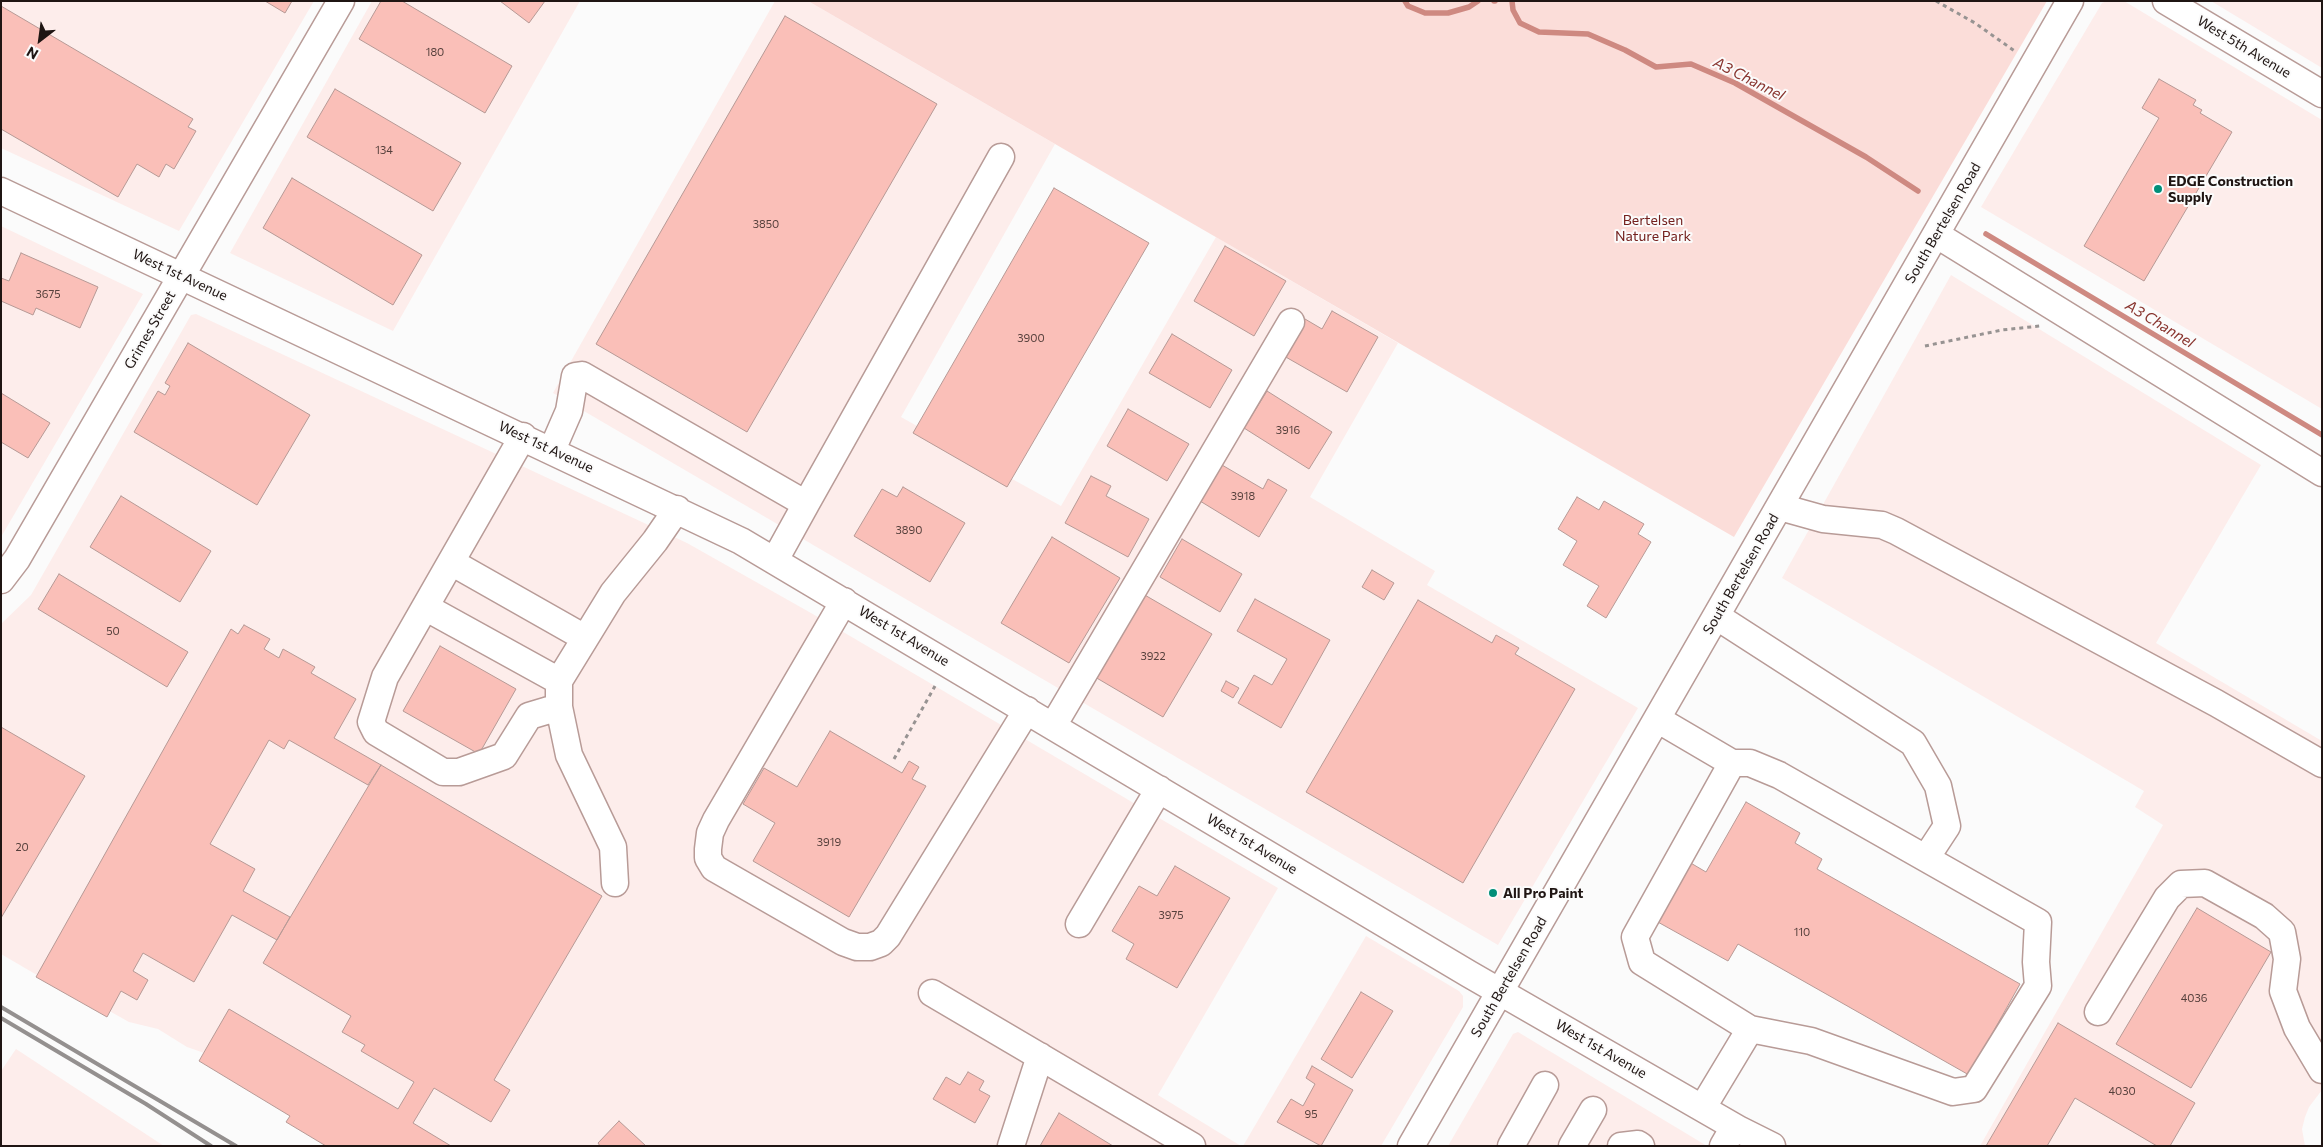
<!DOCTYPE html>
<style>
body{margin:0}
#map{position:relative;width:2323px;height:1147px;overflow:hidden;background:#fbfbfb;font-family:Commissioner,sans-serif}
canvas{display:block}
.frame{position:absolute;inset:0;border:2px solid #1f1513;pointer-events:none}
.north{position:absolute;left:15px;top:15px;width:50px;height:50px;-webkit-text-stroke:4px #fbfbfb;paint-order:stroke;rotate:210deg;font-size:14px;font-weight:700;line-height:20px;text-align:center;color:#1f1513}
.north::after{content:'';display:block;margin:auto;width:18px;height:22px;background:#1f1513;clip-path:polygon(50% 0,100% 100%,50% 72%,0 100%)}
</style>
<div id="map">
<canvas width="2323" height="1147"></canvas>
<div class="frame"></div>
<div class="north">N</div>
</div>
<script>
const context = document.querySelector('canvas').getContext('2d');
context.lineJoin = 'round';
function fill(path, color) {
  context.fillStyle = color;
  context.fill(path, 'evenodd');
}
function shape(rows) {
  const path = new Path2D();
  for (const r of rows) {
    path.moveTo(r[0], r[1]);
    for (let i = 2; i < r.length; i += 2) path.lineTo(r[i], r[i + 1]);
  }
  return path;
}
function strokePath(path, color, width, dash) {
  context.strokeStyle = color;
  context.lineWidth = width;
  context.lineCap = dash ? 'butt' : 'round';
  context.setLineDash(dash || []);
  context.stroke(path);
}
function write(font, color, halo, rows, align = 'center') {
  context.font = font + ' Commissioner,sans-serif';
  context.lineWidth = 4;
  context.setLineDash([]);
  context.textBaseline = 'middle';
  context.strokeStyle = halo;
  context.fillStyle = color;
  for (const [text, x, y, turn = 0] of rows) {
    context.save();
    context.translate(x, y);
    context.rotate((+turn || 0) * Math.PI / 180);
    context.textAlign = isNaN(turn) ? turn : align;
    if (halo) context.strokeText(text, 0, 0);
    context.fillText(text, 0, 0);
    context.restore();
  }
}
fill(shape([
 [1,1,314,1,179,231,1,148],
 [372,1,580,1,393,331,230,253],
 [775,1,808,1,1055,144,901,417,917,426,943,381,1030,431,1005,475,1061,506,1216,237,1398,343,1310,497,1435,571,1427,585,1638,708,1498,945,553,393],
 [2107,1,2124,1,2322,120,2322,409,1981,207,2102,3],
 [2211,1,2322,1,2322,68],
 [1,226,143,294,1,537],
 [1951,275,2261,465,2156,643,2322,741,2322,1090,2309,1107,2305,1117,2302,1129,2305,1146,1980,1146,2163,825,2135,807,2144,791,1782,578],
 [196,314,687,543,811,613,1278,888,1158,1095,1241,1146,340,1146,210,1055,187,1047,158,1029,129,1022,45,975,42,978,1,954,1,624,31,595,191,315],
 [1366,936,1459,991,1463,996,1463,1007,1381,1146,1243,1146],
 [1518,1032,1707,1146,1448,1146,1513,1034],
 [16,1049,164,1146,1,1146,1,1071]
]), '#fdedeb');
fill(shape([
 [808,1,2047,1,1734,537]
]), '#fbddd9');
strokePath(shape([
 [1405,1,1408,6,1425,13,1448,13,1469,7,1478,1],
 [1494,1,1495,1],
 [1512,1,1513,10,1520,23,1539,32,1588,34,1625,50,1656,67,1691,64,1735,83,1866,157,1918,191],
 [1986,234,2322,435]
]), '#ce8981', 5.5);
const building = shape([
 [265,1,292,1,285,13,265,1],
 [381,1,402,1,512,66,485,113,359,39,381,1],
 [500,1,545,1,529,23,500,1],
 [1,6,193,119,188,127,196,131,174,169,166,164,159,177,137,164,118,197,1,129,1,6],
 [785,16,937,104,747,432,596,344,785,16],
 [2159,79,2196,100,2193,105,2202,110,2200,113,2232,132,2144,281,2084,246,2159,118,2142,108,2159,79],
 [335,89,461,163,433,211,307,137,335,89],
 [292,178,422,255,393,305,263,228,292,178],
 [1054,188,1149,243,1007,487,913,433,1054,188],
 [1225,246,1286,281,1254,336,1194,301,1225,246],
 [21,253,98,287,80,328,36,308,33,315,1,301,1,278,9,281,21,253],
 [1332,311,1378,337,1347,392,1284,356,1305,319,1322,329,1332,311],
 [1172,334,1232,370,1210,408,1149,373,1172,334],
 [188,343,310,415,257,505,134,432,158,391,165,395,170,386,165,383,188,343],
 [1267,391,1332,432,1309,469,1244,428,1267,391],
 [1,393,50,423,28,458,1,442,1,393],
 [1128,409,1189,444,1167,481,1107,446,1128,409],
 [1222,465,1263,489,1268,479,1287,490,1259,537,1200,501,1222,465],
 [1091,476,1111,486,1106,496,1149,519,1128,557,1065,523,1091,476],
 [903,487,965,523,930,582,854,536,882,489,897,497,903,487],
 [121,496,211,551,180,602,90,547,121,496],
 [1577,497,1599,510,1604,501,1644,524,1638,534,1651,542,1606,618,1587,606,1599,586,1563,565,1577,541,1558,529,1577,497],
 [1052,537,1120,578,1069,663,1001,623,1052,537],
 [1182,539,1242,574,1220,612,1160,577,1182,539],
 [1372,570,1394,583,1384,600,1362,587,1372,570],
 [59,574,188,652,167,687,38,609,59,574],
 [1143,594,1212,634,1163,717,1095,677,1143,594],
 [1255,599,1330,640,1281,728,1238,703,1254,675,1272,685,1287,659,1237,631,1255,599],
 [1418,600,1492,643,1496,635,1519,648,1515,654,1575,689,1463,883,1306,792,1418,600],
 [244,625,270,639,264,649,279,658,283,649,315,667,311,673,356,699,334,738,381,765,368,785,289,740,284,749,269,740,210,844,255,869,243,891,290,917,277,940,232,915,194,982,143,953,133,971,148,980,137,1000,121,991,107,1017,36,977,231,629,238,634,244,625],
 [440,646,516,689,479,754,403,711,440,646],
 [1226,681,1239,688,1233,698,1221,691,1226,681],
 [1,727,85,776,1,918,1,727],
 [830,731,902,773,909,761,919,767,912,779,926,786,849,917,753,861,775,823,743,804,764,768,797,787,830,731],
 [381,765,602,896,494,1080,510,1090,491,1122,434,1088,413,1123,451,1146,326,1146,286,1122,290,1116,199,1061,229,1009,398,1109,414,1082,361,1051,365,1045,342,1032,351,1016,263,963,381,765],
 [1746,802,1800,833,1795,843,1822,859,1817,869,2020,984,1969,1075,1738,944,1728,961,1656,921,1689,862,1706,872,1746,802],
 [1175,866,1230,898,1177,988,1126,959,1134,944,1112,931,1139,886,1157,896,1175,866],
 [2197,908,2271,952,2191,1088,2116,1044,2197,908],
 [1361,992,1393,1011,1352,1078,1321,1059,1361,992],
 [2058,1023,2195,1103,2170,1146,2157,1146,2075,1098,2047,1146,1986,1146,2058,1023],
 [1312,1066,1353,1090,1321,1146,1277,1122,1291,1099,1303,1106,1315,1084,1306,1078,1312,1066],
 [968,1072,984,1081,979,1090,990,1096,975,1123,933,1099,946,1077,960,1085,968,1072],
 [1059,1113,1113,1146,1040,1146,1059,1113],
 [619,1121,646,1146,600,1146,598,1143,619,1121]
]);
fill(building, '#fabfb8');
strokePath(building, '#b79a96', 1);
const minor = shape([
 [2166,1,2322,94],
 [1,191,741,541,1469,974,1740,1130,1772,1146],
 [1937,235,2322,473],
 [523,436,385,677,371,722,376,732,443,772,459,772,504,756,529,716,559,707],
 [552,450,569,411,575,376,582,375,806,504,775,560],
 [806,504,1001,157],
 [1780,507,1823,519,1882,525,1896,531,2216,703,2322,764],
 [451,562,585,638],
 [1,580,17,559,341,1],
 [844,601,716,820,710,833,708,849,708,858,714,868,843,942,857,947,870,947,881,943,888,936,1027,710],
 [425,607,559,681],
 [1716,616,1913,743,1938,786,1947,826,1926,858],
 [1657,719,1732,763],
 [1053,726,1291,322],
 [615,883,613,847,569,755,559,707,559,681,613,593,655,541,677,509],
 [1079,924,1159,789],
 [932,993,1192,1146],
 [2098,1012,2167,898,2181,884,2205,883,2264,916,2282,932,2287,959,2283,991,2297,1028,2322,1070],
 [1703,1107,1750,1029,1642,962,1635,937,1732,763,1750,763,1779,775,2038,922,2036,962,2038,986,1974,1089,1953,1092,1811,1041,1750,1029],
 [1011,1146,1040,1056],
 [1411,1146,2070,1],
 [1511,1146,1545,1085],
 [1572,1146,1593,1110],
 [1621,1146,1638,1144,1641,1146],
 [1723,1146,1734,1127]
]);
strokePath(minor, '#b89b97', 29);
strokePath(shape([
 [1936,1,1975,23,2016,52],
 [1925,346,2002,330,2040,326],
 [894,759,935,686]
]), '#979392', 3, [4, 4]);
strokePath(minor, '#fff', 26);
strokePath(shape([
 [1,1007,236,1146],
 [1,1018,146,1104,211,1146]
]), '#94908f', 4);
for (const [x, y, r, color] of [
 [2158,189,5,"#018f79"],
 [1493,893,5,"#018f79"]
]) {
  const dot = new Path2D();
  dot.arc(x, y, r, 0, 2 * Math.PI);
  context.fillStyle = color;
  context.fill(dot);
  strokePath(dot, '#fbfbfb', 2);
}
write('11px', '#56403c', null, [
 ["180",435,52],
 ["134",384,150],
 ["3850",766,224],
 ["3675",48,294],
 ["3900",1031,338],
 ["3916",1288,430],
 ["3918",1243,496],
 ["3890",909,530],
 ["50",113,631],
 ["3922",1153,656],
 ["3919",829,842],
 ["20",22,847],
 ["3975",1171,915],
 ["110",1802,932],
 ["4036",2194,998],
 ["4030",2122,1091],
 ["95",1311,1114]
]);
write('14px', '#1f1513', '#fbfbfb', [
 ["West 5th Avenue",2244,47,31],
 ["South Bertelsen Road",1943,223,-60],
 ["West 1st Avenue",180,275,25],
 ["Grimes Street",150,330,-60],
 ["West 1st Avenue",546,447,25],
 ["South Bertelsen Road",1741,574,-60],
 ["West 1st Avenue",904,636,31],
 ["West 1st Avenue",1252,844,31],
 ["South Bertelsen Road",1509,977,-60],
 ["West 1st Avenue",1601,1049,30]
]);
write('bold 14px', '#1f1513', '#fbfbfb', [
 ["EDGE Construction",2168,181],
 ["Supply",2168,197],
 ["All Pro Paint",1503,893]
], 'left');
write('14px', '#74211e', '#fbfbfb', [
 ["Bertelsen",1653,220],
 ["Nature Park",1653,236]
]);
write('italic 15px', '#88342e', '#fbfbfb', [
 ["A3 Channel",1749,79,27],
 ["A3 Channel",2160,324,31]
]);
</script>
